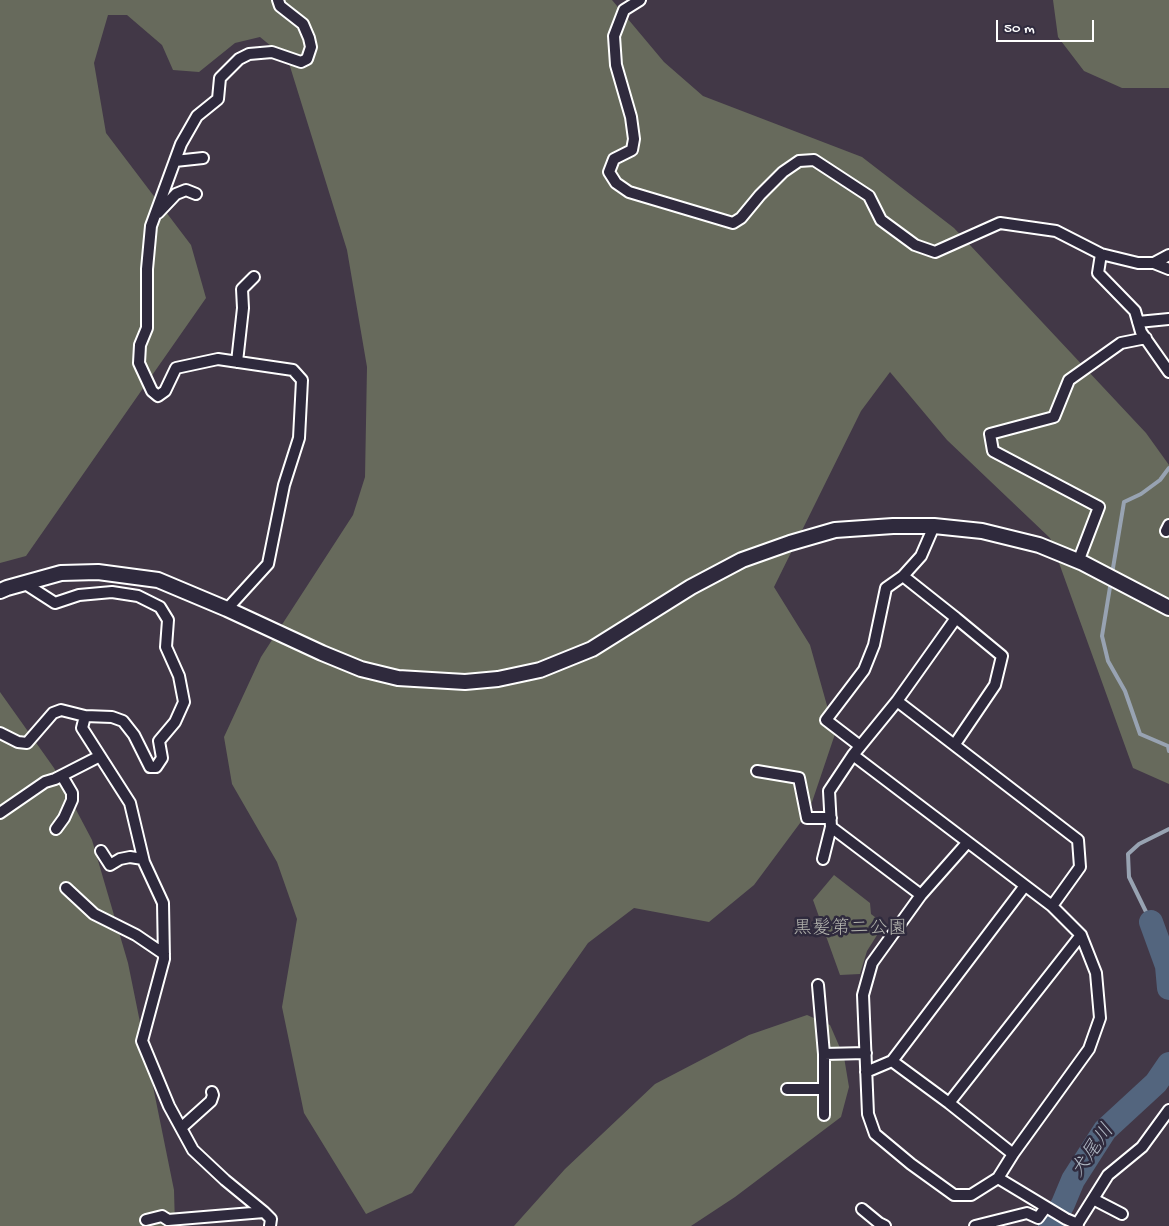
<!DOCTYPE html>
<meta charset="utf-8">
<style>
body{margin:0}
#map{position:relative;width:1169px;height:1226px;overflow:hidden;background:#423847;font-family:"Gochi Hand",sans-serif}
canvas{display:block}
.scale{position:absolute;left:996px;top:20px;width:98px;height:22px;box-sizing:border-box;border:2px solid #fff;border-top:0;padding-left:6px;font-size:15px;line-height:18px;white-space:nowrap;color:#fff;-webkit-text-stroke:4px #2f2a3d;paint-order:stroke}
</style>
<div id="map">
<canvas width="1169" height="1226"></canvas>
<div class="scale">50 m</div>
</div>
<script>
const context = document.querySelector('canvas').getContext('2d');
context.lineJoin = 'round';
function fill(path, color) {
  context.fillStyle = color;
  context.fill(path, 'evenodd');
}
function shape(rows) {
  const path = new Path2D();
  for (const r of rows) {
    path.moveTo(r[0], r[1]);
    for (let i = 2; i < r.length; i += 2) path.lineTo(r[i], r[i + 1]);
  }
  return path;
}
function strokePath(path, color, width, dash) {
  context.strokeStyle = color;
  context.lineWidth = width;
  context.lineCap = dash ? 'butt' : 'round';
  context.setLineDash(dash || []);
  context.stroke(path);
}
function write(font, color, halo, rows, align = 'center') {
  context.font = font + ' "Gochi Hand","Klee One",sans-serif';
  context.lineWidth = 5;
  context.setLineDash([]);
  context.textBaseline = 'middle';
  context.strokeStyle = halo;
  context.fillStyle = color;
  for (const [text, x, y, turn = 0] of rows) {
    context.save();
    context.translate(x, y);
    context.rotate((+turn || 0) * Math.PI / 180);
    context.textAlign = isNaN(turn) ? turn : align;
    if (halo) context.strokeText(text, 0, 0);
    context.fillText(text, 0, 0);
    context.restore();
  }
}
fill(shape([
 [0,0,612,0,664,62,703,96,862,157,954,228,1146,433,1169,465,1169,784,1133,768,1050,538,947,440,890,372,861,411,774,587,810,645,835,734,809,811,754,885,709,922,634,908,588,943,412,1193,366,1214,304,1113,282,1007,297,919,277,862,232,784,224,737,261,657,353,515,365,477,367,367,347,250,288,60,260,37,235,43,199,72,173,70,162,45,127,15,108,15,94,63,106,133,191,245,206,298,26,556,0,563],
 [1053,0,1169,0,1169,88,1122,88,1084,71,1058,37],
 [0,692,54,768,92,840,128,963,174,1190,175,1226,0,1226],
 [834,875,870,903,871,914,884,924,867,951,860,974,840,975,813,900],
 [807,1015,830,1025,844,1057,849,1087,841,1117,735,1197,691,1226,514,1226,565,1169,655,1084,749,1035]
]), '#676a5c');
strokePath(shape([
 [1112,574,1124,502,1141,494,1160,480,1169,468],
 [1111,581,1102,636,1108,661,1125,691,1140,734,1168,746,1169,751],
 [1151,922,1129,877,1128,854,1139,844,1169,829]
]), '#98a3b2', 4);
strokePath(shape([
 [1151,922,1167,966,1169,988],
 [1050,1226,1063,1204,1073,1180,1105,1130,1156,1083,1169,1064]
]), '#53657e', 24);
const street = shape([
 [640,0,624,10,614,36,616,65,631,117,634,139,632,150,614,159,609,172,616,183,629,192,733,223,741,218,760,195,783,172,799,161,814,160,869,196,881,220,915,245,935,252,1000,223,1056,231,1101,254,1138,263,1154,263,1169,255],
 [175,161,203,158],
 [158,213,176,194,186,190,196,194],
 [1101,254,1098,273,1135,311,1141,332,1169,372],
 [1154,263,1169,269],
 [1138,322,1169,319],
 [237,362,243,308,242,289,254,277],
 [1166,531,1169,525],
 [1078,562,1099,507,993,451,990,434,1054,417,1069,380,1121,343,1146,338],
 [903,576,956,618],
 [227,609,268,564,284,485,299,438,302,380,293,370,218,359,176,368,165,391,158,396,152,391,139,363,140,345,147,328,147,269,151,226,181,144,197,116,218,99,220,78,239,59,249,54,272,52,301,62,307,59,311,47,309,38,303,24,280,6,278,0],
 [897,701,1078,840,1080,867,1052,906],
 [85,716,82,728,130,803,144,862,163,903,164,959,142,1041,169,1106,193,1150,225,1180,264,1212,271,1219,270,1226],
 [0,733,18,742,27,743,53,713,61,710,85,716,112,717,123,721,134,735,150,767,156,767,162,758,159,741,175,722,184,702,179,676,166,647,168,620,160,607,138,596,112,592,79,595,55,603,24,583],
 [860,746,826,720,864,670,874,645,886,588,903,576,921,556,934,526],
 [853,755,1052,906,1081,935,1096,973,1100,1018,1089,1049,1013,1154,998,1178],
 [757,771,799,778,807,818,831,818],
 [0,813,45,782,55,779,100,756],
 [56,829,64,818,72,800,72,793,62,776],
 [967,843,921,895,872,963,863,995,868,1114,875,1134,911,1164,954,1195,971,1195,998,1178,1066,1219,1078,1224],
 [101,851,110,865,120,859,130,857,143,859],
 [823,859,831,827],
 [66,888,94,914,136,935,164,954],
 [921,895,831,827,829,791,853,755,897,701,956,618,1002,656,995,685,955,744],
 [818,985,824,1054],
 [892,1061,949,1103],
 [866,1072,892,1061,1024,887],
 [787,1089,824,1089],
 [824,1115,824,1054,866,1053],
 [181,1128,211,1101,213,1095,212,1092],
 [1013,1154,949,1103,1081,935],
 [1093,1199,1122,1214],
 [862,1209,879,1223,885,1226],
 [146,1220,162,1216,168,1220,264,1212],
 [975,1226,1027,1213,1038,1218,1046,1207],
 [1076,1226,1108,1175,1142,1147,1169,1110]
]);
const secondary = shape([
 [0,591,7,588,61,573,98,572,158,580,227,609,322,653,361,669,398,678,465,682,498,679,540,670,592,649,691,587,742,560,790,543,835,530,893,526,934,526,982,531,1039,545,1083,563,1169,608]
]);
strokePath(street, '#fff', 14);
strokePath(secondary, '#fff', 18);
strokePath(street, '#2f2a3d', 10);
strokePath(secondary, '#2f2a3d', 14);
write('19px', '#b3b4ae', '#2f2a3d', [
 ["黒髪第二公園",850,930]
]);
write('italic 20px', '#b2bac5', '#2f2a3d', [
 ["犬尾川",1094,1152,-55]
]);
</script>
